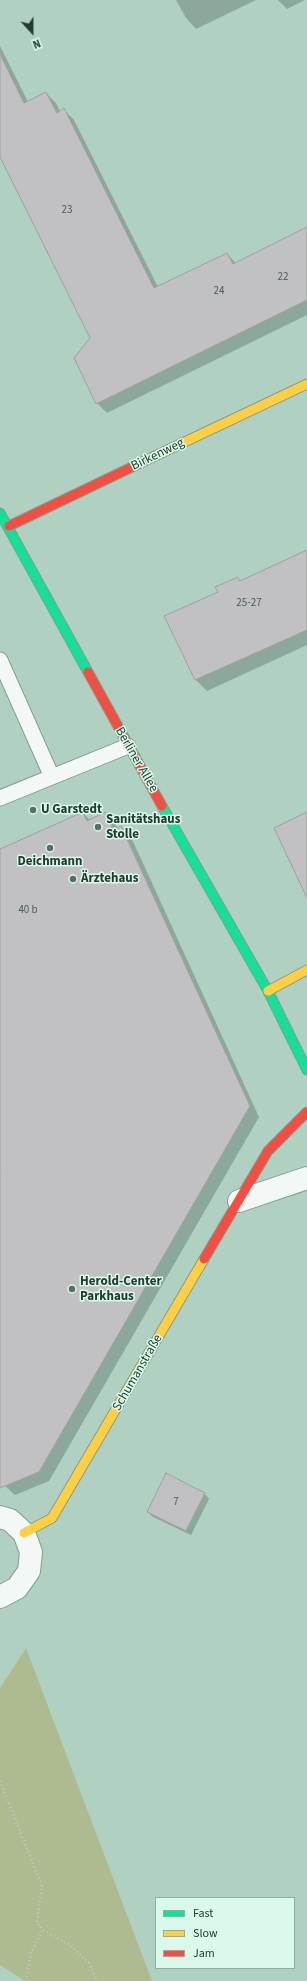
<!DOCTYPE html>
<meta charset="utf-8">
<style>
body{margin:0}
#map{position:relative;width:307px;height:1981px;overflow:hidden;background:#b0d1c2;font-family:"Source Sans 3",sans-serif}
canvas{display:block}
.legend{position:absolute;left:155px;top:1897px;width:140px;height:72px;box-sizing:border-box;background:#daf9ea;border:1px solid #90ada0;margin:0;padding:5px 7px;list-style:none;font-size:12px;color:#223c31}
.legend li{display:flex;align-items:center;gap:8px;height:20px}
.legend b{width:20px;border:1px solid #90ada0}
.north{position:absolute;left:12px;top:12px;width:40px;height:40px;-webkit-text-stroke:3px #daf9ea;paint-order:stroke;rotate:159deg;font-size:11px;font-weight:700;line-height:16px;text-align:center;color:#223c31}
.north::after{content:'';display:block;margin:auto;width:14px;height:18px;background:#223c31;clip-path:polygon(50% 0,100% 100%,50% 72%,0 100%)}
</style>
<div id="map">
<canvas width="307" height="1981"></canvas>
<ul class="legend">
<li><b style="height:5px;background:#16e098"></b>Fast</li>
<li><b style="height:5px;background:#ffcf43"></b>Slow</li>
<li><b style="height:5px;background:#f24e42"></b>Jam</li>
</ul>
<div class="north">N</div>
</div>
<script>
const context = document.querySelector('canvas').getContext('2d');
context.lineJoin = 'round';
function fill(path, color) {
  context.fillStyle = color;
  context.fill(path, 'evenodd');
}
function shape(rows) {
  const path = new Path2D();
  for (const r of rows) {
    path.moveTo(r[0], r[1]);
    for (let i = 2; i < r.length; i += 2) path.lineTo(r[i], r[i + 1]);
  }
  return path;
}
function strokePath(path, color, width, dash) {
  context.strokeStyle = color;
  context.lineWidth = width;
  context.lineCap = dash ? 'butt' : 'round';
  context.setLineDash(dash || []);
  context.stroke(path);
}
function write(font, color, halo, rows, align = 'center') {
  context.font = font + ' "Source Sans 3",sans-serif';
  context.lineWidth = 3;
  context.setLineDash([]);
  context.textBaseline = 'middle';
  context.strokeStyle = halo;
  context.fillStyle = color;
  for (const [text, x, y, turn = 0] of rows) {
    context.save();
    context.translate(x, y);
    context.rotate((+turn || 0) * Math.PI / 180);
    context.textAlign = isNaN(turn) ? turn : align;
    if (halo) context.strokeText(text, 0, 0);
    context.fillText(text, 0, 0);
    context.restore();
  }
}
fill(shape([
 [26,1648,152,1981,25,1981,0,1965,0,1688]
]), '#aebb90');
fill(shape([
 [176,0,256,0,196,29,186,18],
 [278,0,305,0,287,9],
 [0,46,28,102,46,93,56,103,60,112,64,110,74,120,158,287,227,254,237,264,307,229,307,315,107,413,97,403,91,338,0,155],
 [307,551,307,645,207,691,196,680,165,616,219,592,237,578,241,582],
 [83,813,90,820,105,814,115,823,118,829,121,827,131,837,259,1117,49,1481,15,1495,5,1486,0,1474,0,851],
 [166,1475,205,1494,209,1499,191,1535,153,1517,148,1512]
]), '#0003');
const building = shape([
 [0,54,24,103,46,92,57,113,64,108,154,288,227,253,233,264,307,227,307,300,96,404,74,358,90,338,0,157,0,54],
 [307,550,307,630,195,680,164,616,218,592,215,587,238,577,240,581,307,550],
 [83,812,87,821,105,812,113,830,121,826,250,1106,39,1472,0,1488,0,849,83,812],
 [307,812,307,898,274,828,307,812],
 [166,1473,205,1493,186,1531,147,1512,166,1473]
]);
fill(building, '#c1c0c3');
strokePath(building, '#9ca19f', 1);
const lane = shape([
 [0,660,52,777],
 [0,798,128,746]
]);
const street = shape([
 [239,1201,307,1178],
 [0,1517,10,1520,24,1533,31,1552,29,1571,17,1588,0,1597]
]);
const fast = shape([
 [0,513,88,672],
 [162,806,268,991,307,1070]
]);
const slow = shape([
 [155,456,307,384],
 [268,991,307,970],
 [24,1533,52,1518,204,1259]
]);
const jam = shape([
 [9,526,155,456],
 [88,672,162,806],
 [204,1259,268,1151,307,1112]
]);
strokePath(lane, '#829d91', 17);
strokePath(street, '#829d91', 24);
strokePath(fast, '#829d91', 11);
strokePath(slow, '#829d91', 11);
strokePath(jam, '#829d91', 11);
strokePath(shape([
 [29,666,47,659],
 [62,690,86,737],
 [163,749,302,683,307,683],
 [108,781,126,803],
 [0,827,12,822],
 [142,832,150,865,274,1106],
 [150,865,160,860],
 [0,1660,21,1619],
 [0,1781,42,1886,37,1923,43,1930,70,1945,89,1963,97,1981],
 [26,1981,31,1952,43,1930]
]), '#c0cac5', 2.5, [1, 3]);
strokePath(lane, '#f3f8f6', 15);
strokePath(street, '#f3f8f6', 22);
strokePath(fast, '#16e098', 9);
strokePath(slow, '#ffcf43', 9);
strokePath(jam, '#f24e42', 9);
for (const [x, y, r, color] of [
 [33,810,4,"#547064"],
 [98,827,4,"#547064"],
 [50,848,4,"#547064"],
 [73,879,4,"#547064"],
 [72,1289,4,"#547064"]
]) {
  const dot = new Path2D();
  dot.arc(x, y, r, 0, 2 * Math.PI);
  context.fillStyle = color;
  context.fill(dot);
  strokePath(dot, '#daf9ea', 1.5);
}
write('11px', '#4a5d56', null, [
 ["23",67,211],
 ["22",283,278],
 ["24",219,292],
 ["25-27",249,604],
 ["40 b",28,911],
 ["7",176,1503]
]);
write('13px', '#223c31', '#daf9ea', [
 ["Birkenweg",158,455,-26],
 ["Berliner Allee",136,760,60],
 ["Schumanstraße",138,1373,-60]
]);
write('bold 13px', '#223c31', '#daf9ea', [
 ["U Garstedt",41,810],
 ["Sanitätshaus",106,820],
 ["Stolle",106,835],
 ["Deichmann",50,862,"center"],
 ["Ärztehaus",81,879],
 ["Herold-Center",80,1282],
 ["Parkhaus",80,1297]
], 'left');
</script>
